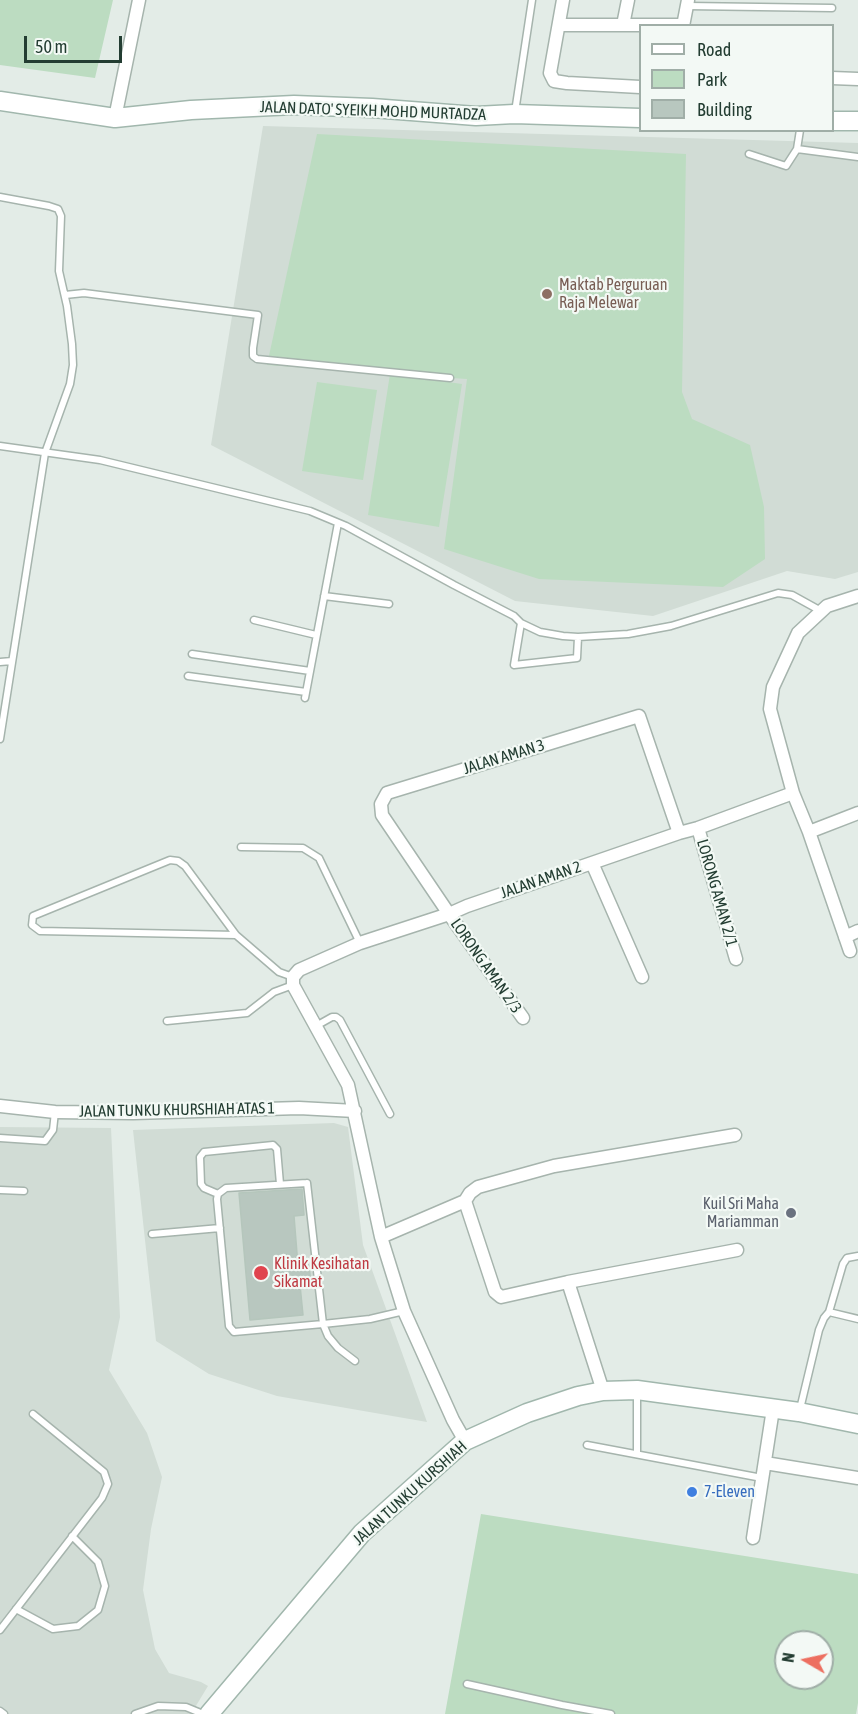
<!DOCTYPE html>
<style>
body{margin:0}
#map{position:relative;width:858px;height:1714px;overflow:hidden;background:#e3ece7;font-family:"Asap Condensed",sans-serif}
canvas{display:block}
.legend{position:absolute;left:639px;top:24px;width:195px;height:108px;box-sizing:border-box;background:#f3f9f5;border:2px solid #a0aea7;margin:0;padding:8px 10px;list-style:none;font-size:18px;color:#233d32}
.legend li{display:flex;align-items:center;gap:12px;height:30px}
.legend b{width:30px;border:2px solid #a0aea7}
.north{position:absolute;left:774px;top:1630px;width:60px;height:60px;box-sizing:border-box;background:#f3f9f5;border:2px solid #a0aea7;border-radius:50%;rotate:279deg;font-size:16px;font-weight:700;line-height:24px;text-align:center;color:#233d32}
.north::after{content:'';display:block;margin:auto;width:21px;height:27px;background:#ed6f60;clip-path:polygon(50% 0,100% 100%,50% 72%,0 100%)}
.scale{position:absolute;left:24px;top:36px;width:98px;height:27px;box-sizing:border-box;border:3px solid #233d32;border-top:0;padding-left:8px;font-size:18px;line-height:21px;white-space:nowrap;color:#233d32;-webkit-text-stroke:4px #f3f9f5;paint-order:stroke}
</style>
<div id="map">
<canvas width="858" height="1714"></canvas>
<ul class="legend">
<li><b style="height:8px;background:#fff"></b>Road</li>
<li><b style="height:16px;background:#bcdcc1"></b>Park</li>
<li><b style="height:16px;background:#b8c7bf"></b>Building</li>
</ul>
<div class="north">N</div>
<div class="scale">50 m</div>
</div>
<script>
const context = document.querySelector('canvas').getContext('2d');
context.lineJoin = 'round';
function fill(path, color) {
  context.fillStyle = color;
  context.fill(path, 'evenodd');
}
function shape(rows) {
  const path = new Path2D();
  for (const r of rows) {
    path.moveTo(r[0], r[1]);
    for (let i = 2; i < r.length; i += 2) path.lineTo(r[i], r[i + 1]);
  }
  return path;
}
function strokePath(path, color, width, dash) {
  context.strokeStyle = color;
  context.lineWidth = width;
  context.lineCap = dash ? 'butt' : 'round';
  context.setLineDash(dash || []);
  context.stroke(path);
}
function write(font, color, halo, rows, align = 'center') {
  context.font = font + ' "Asap Condensed",sans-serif';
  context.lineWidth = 4.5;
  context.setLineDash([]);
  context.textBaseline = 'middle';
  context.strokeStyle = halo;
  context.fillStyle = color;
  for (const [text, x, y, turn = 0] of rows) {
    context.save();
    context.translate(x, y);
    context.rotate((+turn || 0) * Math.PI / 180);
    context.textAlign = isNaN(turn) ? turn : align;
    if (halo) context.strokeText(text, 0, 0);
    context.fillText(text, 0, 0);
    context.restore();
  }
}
fill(shape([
 [263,126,858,143,858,572,835,579,787,571,653,616,515,601,211,445],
 [334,1123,348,1127,363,1245,427,1422,277,1396,209,1374,156,1341,133,1130],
 [0,1127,111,1128,120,1317,109,1370,147,1433,162,1477,151,1529,143,1590,155,1649,169,1673,201,1682,208,1686,191,1714,0,1714]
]), '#d1dcd5');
fill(shape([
 [0,0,113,0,95,78,0,65],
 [317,134,686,154,682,392,692,419,750,445,764,507,765,559,723,587,539,579,444,549,467,379,392,374,462,384,439,527,368,515,390,374,267,365],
 [317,382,377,390,363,480,302,471],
 [481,1514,858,1574,858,1703,856,1714,445,1714],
 [786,1642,822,1642,822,1678,786,1678]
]), '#bcdcc1');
const building = shape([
 [302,1189,304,1215,294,1216,298,1266,309,1265,311,1284,300,1285,303,1315,250,1320,239,1193,302,1189]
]);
fill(building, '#b8c7bf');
strokePath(building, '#b5c6bc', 1.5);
const lane = shape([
 [687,6,832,8],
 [515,112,532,0],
 [800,130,797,149,858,157],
 [749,154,786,166,797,149],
 [0,197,49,206,58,209,61,216,59,271,67,306,72,344,73,365,70,384,45,453,0,739],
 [65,295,84,293,258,315,253,348,253,356,257,359,450,378],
 [0,446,100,460,310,511,346,526,454,585,514,616,521,623,540,632,563,636,578,637,628,634,671,626,778,593,792,595,821,611],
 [324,596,389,604],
 [254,620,316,635],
 [521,623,514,665,577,658,578,637],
 [192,654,310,671],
 [0,662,12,661],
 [188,676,306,692],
 [305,698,338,523],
 [241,847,303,848,319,858,360,943],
 [236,935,40,931,32,925,33,916,170,860,178,861,185,866,236,935,279,972,293,977],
 [167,1021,247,1013,274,992,293,985],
 [316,1026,332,1017,336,1017,340,1020,390,1114],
 [0,1138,45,1141,53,1130,55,1112],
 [307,1183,323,1324,234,1332,229,1326,217,1199,218,1194,226,1188,307,1183],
 [0,1190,24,1191],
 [218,1194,204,1188,201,1184,200,1157,204,1152,273,1145,277,1149,280,1184],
 [152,1234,220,1228],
 [829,1312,858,1319],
 [355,1361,338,1348,328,1336,323,1324,370,1319,404,1311],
 [637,1392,637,1454],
 [800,1409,819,1330,824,1318,829,1312,843,1264,847,1258,858,1256],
 [587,1445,762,1478],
 [16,1609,53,1629,78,1626,98,1610,105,1586,98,1562,72,1536],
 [0,1630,102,1498,108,1484,104,1472,33,1414],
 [467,1684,562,1705,611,1714],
 [0,1711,4,1714],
 [135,1714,158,1706,186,1707,203,1714]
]);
const street = shape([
 [563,0,550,73,554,81,567,83,640,87],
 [559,25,683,25],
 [623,25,628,0],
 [683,26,688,0],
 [832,78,858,79],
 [115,118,139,0],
 [698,828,736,959],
 [809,832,858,813],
 [592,863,642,977],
 [845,937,858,931],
 [850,951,809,832,793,793,770,709,773,687,798,633,827,606,858,596],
 [523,1018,449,914,382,815,381,804,387,793,639,716,679,833],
 [0,1106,55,1112,133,1113,299,1108,355,1111],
 [465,1201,495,1292,501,1297,568,1282,603,1391],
 [381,1237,465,1201,470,1193,478,1187,554,1166,735,1135],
 [568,1282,737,1250],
 [465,1441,453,1420,404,1311,381,1237,348,1085,293,985,293,977,299,970,360,943,449,914,467,906,679,833,698,828,793,793],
 [765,1463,858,1478],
 [753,1538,773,1409]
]);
const secondary = shape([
 [0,101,115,118,191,110,294,105,372,108,476,116,514,114,640,118],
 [832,121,858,121],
 [209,1714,362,1533,465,1441,527,1413,578,1396,603,1391,637,1390,799,1412,858,1424]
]);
strokePath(lane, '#a6b4ad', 9);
strokePath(street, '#a6b4ad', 15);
strokePath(secondary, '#a1b7ad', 21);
strokePath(lane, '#fff', 6);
strokePath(street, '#fff', 12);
strokePath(secondary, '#fff', 18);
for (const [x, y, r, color] of [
 [547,294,6,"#8d6e63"],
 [791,1213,6,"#6b7280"],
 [261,1273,8,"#e0444e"],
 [692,1492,6,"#3f7fe0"]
]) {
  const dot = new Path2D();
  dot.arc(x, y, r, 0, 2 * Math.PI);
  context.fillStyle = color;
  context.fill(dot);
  strokePath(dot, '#f3f9f5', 2);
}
write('16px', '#233d32', '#f3f9f5', [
 ["JALAN DATO' SYEIKH MOHD MURTADZA",373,111,2],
 ["JALAN AMAN 3",504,757,-17],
 ["JALAN AMAN 2",541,880,-19],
 ["LORONG AMAN 2/1",717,893,74],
 ["LORONG AMAN 2/3",486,966,55],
 ["JALAN TUNKU KHURSHIAH ATAS 1",177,1110,-1],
 ["JALAN TUNKU KURSHIAH",410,1493,-42]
]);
write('16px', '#785e54', '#f3f9f5', [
 ["Maktab Perguruan",559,285],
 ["Raja Melewar",559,303]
], 'left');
write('16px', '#5b616d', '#f3f9f5', [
 ["Kuil Sri Maha",779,1204],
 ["Mariamman",779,1222]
], 'right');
write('16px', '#be3a42', '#f3f9f5', [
 ["Klinik Kesihatan",274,1264],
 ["Sikamat",274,1282]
], 'left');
write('16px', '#366cbe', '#f3f9f5', [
 ["7-Eleven",704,1492]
], 'left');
</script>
